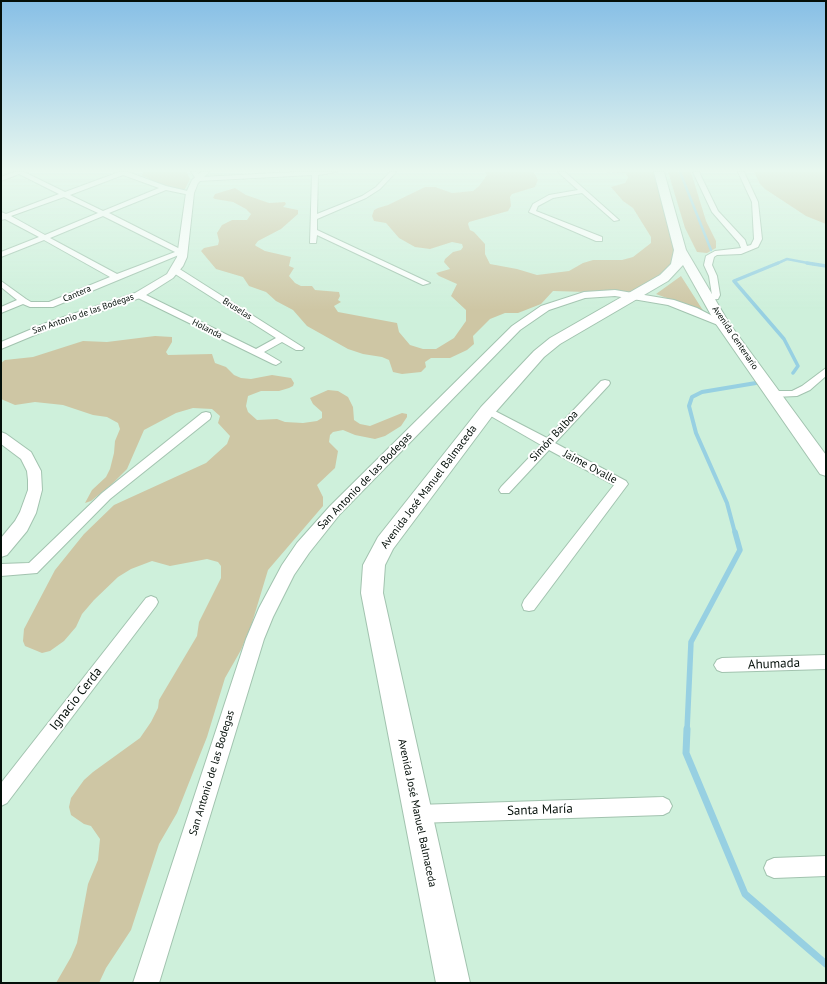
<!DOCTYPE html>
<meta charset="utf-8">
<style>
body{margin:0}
#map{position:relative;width:827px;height:984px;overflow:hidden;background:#cef0db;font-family:"PT Sans",sans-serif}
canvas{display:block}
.frame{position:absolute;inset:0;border:2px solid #040f09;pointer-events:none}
</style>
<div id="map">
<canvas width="827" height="984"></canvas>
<div class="frame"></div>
</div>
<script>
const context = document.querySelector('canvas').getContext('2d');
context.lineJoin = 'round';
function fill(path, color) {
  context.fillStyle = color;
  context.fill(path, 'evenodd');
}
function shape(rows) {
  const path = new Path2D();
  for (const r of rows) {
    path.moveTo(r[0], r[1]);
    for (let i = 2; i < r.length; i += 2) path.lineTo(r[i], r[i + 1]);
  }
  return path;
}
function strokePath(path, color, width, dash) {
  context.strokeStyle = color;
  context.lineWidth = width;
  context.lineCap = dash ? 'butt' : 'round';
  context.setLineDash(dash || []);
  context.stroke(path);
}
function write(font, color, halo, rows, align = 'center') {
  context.font = font + ' "PT Sans",sans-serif';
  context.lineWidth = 4;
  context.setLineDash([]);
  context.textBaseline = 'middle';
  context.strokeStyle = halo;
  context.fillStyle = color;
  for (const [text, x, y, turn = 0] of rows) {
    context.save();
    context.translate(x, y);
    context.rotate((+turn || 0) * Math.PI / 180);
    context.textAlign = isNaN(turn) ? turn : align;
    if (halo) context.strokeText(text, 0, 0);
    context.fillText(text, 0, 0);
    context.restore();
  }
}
fill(shape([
 [143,172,187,172,190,179,185,189,179,189,162,185,147,178,142,175],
 [485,172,532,172,535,174,538,180,535,187,512,194,510,197,511,206,508,211,469,222,468,224,470,230,474,232,485,244,485,254,490,264,517,269,537,275,569,271,583,263,593,260,622,260,633,257,651,243,651,237,633,208,623,201,611,187,625,183,628,177,625,173,606,172,655,172,672,241,674,251,672,264,654,279,636,290,629,292,608,290,587,292,553,291,541,304,518,313,505,313,490,319,473,336,474,344,467,350,450,358,431,358,425,362,426,367,421,372,402,374,393,372,389,360,382,357,363,354,348,349,307,326,293,310,276,301,266,292,249,286,243,277,216,269,201,251,204,248,218,245,219,241,217,233,222,225,232,220,247,220,251,214,246,209,233,202,215,199,213,198,215,194,235,188,246,195,269,203,285,202,286,204,283,207,298,210,298,214,281,229,258,241,255,245,256,246,265,251,291,257,289,266,294,268,289,276,295,283,301,286,312,286,315,290,339,292,340,296,338,300,341,302,334,306,338,312,397,323,399,332,410,345,423,349,436,349,454,338,466,321,466,310,451,296,457,284,439,276,436,273,450,269,444,262,445,259,453,252,461,250,463,247,462,244,452,242,430,249,415,247,399,238,386,223,374,221,372,216,374,210,378,208,388,205,425,187,435,187,452,193,473,191,479,186,487,175],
 [668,172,691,172,706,221,716,241,716,248,707,253,697,252,685,228],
 [754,172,826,172,826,224,806,216,765,189,760,184],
 [681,276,704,312,656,294],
 [155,336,172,337,172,342,166,352,168,355,212,354,215,363,226,367,234,375,241,378,251,379,272,375,291,378,294,383,293,386,289,388,279,391,261,391,248,396,246,406,248,412,257,420,277,419,285,422,303,423,317,421,322,418,322,412,313,404,310,398,328,390,338,391,348,397,353,407,354,420,360,424,370,426,402,413,407,414,407,417,401,426,385,436,375,439,355,435,343,430,333,432,330,435,329,442,338,451,335,468,317,485,323,497,323,506,268,570,252,623,241,650,225,678,207,737,177,813,159,844,131,930,106,968,99,983,56,983,71,957,77,943,88,884,98,860,100,839,91,826,84,824,71,815,69,807,71,798,84,780,93,772,140,738,151,722,158,708,159,700,197,636,199,622,221,578,221,566,218,562,207,559,170,566,152,561,131,569,118,577,94,600,82,614,76,627,64,641,50,651,42,653,25,646,23,641,24,629,55,570,84,534,114,505,206,463,227,444,230,436,218,423,220,416,212,409,193,408,176,413,144,430,127,469,112,484,91,501,85,503,92,490,106,477,110,469,114,453,115,441,120,429,118,423,107,417,93,415,63,405,35,402,15,405,1,399,1,363,5,360,33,357,83,341,107,342]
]), '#cec6a4');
strokePath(shape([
 [680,172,711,250],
 [776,264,787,259,813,264]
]), '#97d0e2', 2.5);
strokePath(shape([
 [778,263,734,281,784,339,798,366,793,373],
 [807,263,826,266]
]), '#97d0e2', 3.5);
strokePath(shape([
 [735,533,727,503,696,433,689,406,692,397,702,392,756,383]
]), '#97d0e2', 4);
strokePath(shape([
 [687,730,691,642,740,550,735,532]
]), '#97d0e2', 5.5);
strokePath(shape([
 [687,729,686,753,745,894,826,964]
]), '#97d0e2', 7);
const minor = shape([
 [14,172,24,172,65,192,119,172,128,172,166,186,192,192,193,193,190,195,166,190,109,213,186,252,53,307,30,307,23,304,1,313,1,307,17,300,1,287,1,281,26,299,31,302,49,302,110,277,44,240,1,257,1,252,39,237,5,219,1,220,1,212,6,214,59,194,19,174,1,181,1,177,14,172],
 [123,175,159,188,103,211,70,195,123,175],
 [64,197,98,213,45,235,11,216,64,197],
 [103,216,175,252,117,274,50,238,103,216],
 [191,172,197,172,200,177,295,172,337,172,318,175,317,214,362,196,376,187,390,172,396,172,380,189,366,198,317,219,317,230,430,283,423,285,317,235,316,243,310,243,312,175,198,181,191,172],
 [558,172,565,172,619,220,614,221,582,193,553,198,538,206,536,211,602,237,602,241,596,241,529,212,533,204,549,195,578,190,558,172],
 [693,172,699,172,718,211,745,240,747,246,751,245,754,239,752,202,738,172,744,172,758,202,762,239,758,247,741,254,717,255,714,257,712,265,717,276,720,295,718,299,709,300,705,298,712,295,709,276,704,265,706,256,715,251,741,248,739,243,712,212,693,172],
 [172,268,178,268,304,348,302,350,296,350,282,342,264,352,281,362,276,365,273,364,136,297,136,293,142,293,256,349,276,338,172,272,172,268],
 [826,368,826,376,810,390,797,396,774,397,769,394,774,391,792,391,802,386,826,368],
 [605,380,609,381,610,383,609,385,555,443,626,481,628,484,534,610,529,611,524,610,522,605,524,600,614,485,549,450,509,493,501,493,499,490,501,487,541,445,482,411,487,408,491,409,547,438,601,381,605,380],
 [206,412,210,413,211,416,210,419,110,499,37,573,1,576,1,564,29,563,102,493,202,413,206,412],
 [151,596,156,598,158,602,156,606,7,803,1,806,1,783,146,598,151,596],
 [826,655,826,669,722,672,717,670,714,665,717,660,722,658,826,655],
 [663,797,669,800,672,806,669,812,663,815,417,823,411,820,408,814,411,808,417,805,663,797],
 [826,856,826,876,774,878,767,875,764,868,767,861,774,858,826,856]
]);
const tertiary = shape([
 [201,172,209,172,198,183,194,193,187,257,183,266,173,278,143,297,54,327,1,349,1,342,46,323,135,293,167,274,177,257,186,193,192,180,201,172],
 [615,290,674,300,697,308,728,324,723,327,668,305,615,296,585,298,549,310,520,330,340,514,309,553,294,575,273,617,264,639,159,983,133,983,246,639,259,608,282,565,297,543,330,506,512,326,541,306,584,292,615,290],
 [1,432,6,434,31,452,41,471,42,490,36,513,27,531,7,555,1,557,1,538,15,521,20,512,28,490,28,480,27,471,21,459,1,444,1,432]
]);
const primary = shape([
 [654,172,664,172,686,250,729,323,826,455,826,476,820,474,716,324,683,265,668,281,560,344,544,357,493,415,393,549,385,565,383,593,470,983,436,983,361,593,363,565,378,537,481,407,534,351,550,338,660,275,671,264,674,250,654,172]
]);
strokePath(minor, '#a2c3af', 2);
strokePath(tertiary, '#a2c3af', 2);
strokePath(primary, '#a2c3af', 2);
fill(minor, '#fff');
fill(tertiary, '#fff');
fill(primary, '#fff');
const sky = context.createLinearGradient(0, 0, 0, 310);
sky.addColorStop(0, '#87bfe6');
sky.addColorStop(0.55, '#e9f8ef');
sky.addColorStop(1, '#e9f8ef00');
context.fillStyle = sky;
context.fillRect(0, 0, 827, 310);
write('9px', '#040f09', '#fff', [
 ["Cantera",77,294,-23],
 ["Bruselas",237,309,32],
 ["San Antonio de las Bodegas",83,314,-19],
 ["Holanda",207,329,27],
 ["Avenida Centenario",735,338,56]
]);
write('11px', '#040f09', '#fff', [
 ["Simón Balboa",554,436,-47],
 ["Jaime Ovalle",590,467,28],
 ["San Antonio de las Bodegas",365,481,-46],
 ["Avenida José Manuel Balmaceda",429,487,-53],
 ["San Antonio de las Bodegas",212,773,-73],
 ["Avenida José Manuel Balmaceda",417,813,78]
]);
write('13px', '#040f09', '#fff', [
 ["Ahumada",774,664,-2],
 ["Ignacio Cerda",76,699,-52],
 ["Santa María",540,810,-2]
]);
</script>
